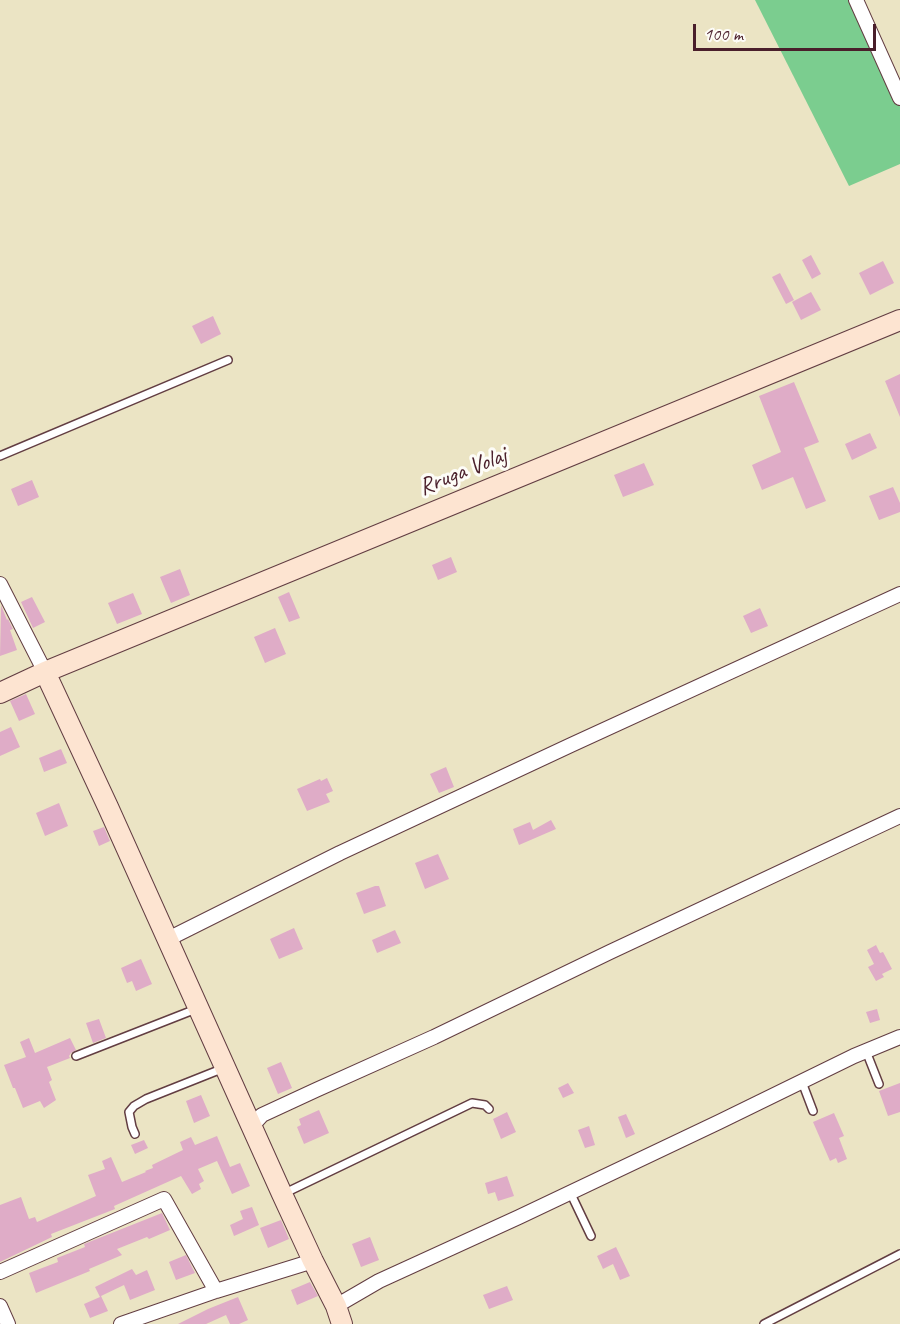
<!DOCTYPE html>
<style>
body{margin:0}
#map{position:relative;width:900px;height:1324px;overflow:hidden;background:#ebe4c4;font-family:Caveat,sans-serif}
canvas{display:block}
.scale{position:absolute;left:693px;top:24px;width:183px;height:27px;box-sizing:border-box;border:3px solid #4a1f2b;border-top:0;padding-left:8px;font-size:18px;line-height:21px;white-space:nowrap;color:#4a1f2b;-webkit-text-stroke:4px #fdfcf7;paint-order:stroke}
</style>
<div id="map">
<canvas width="900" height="1324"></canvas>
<div class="scale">100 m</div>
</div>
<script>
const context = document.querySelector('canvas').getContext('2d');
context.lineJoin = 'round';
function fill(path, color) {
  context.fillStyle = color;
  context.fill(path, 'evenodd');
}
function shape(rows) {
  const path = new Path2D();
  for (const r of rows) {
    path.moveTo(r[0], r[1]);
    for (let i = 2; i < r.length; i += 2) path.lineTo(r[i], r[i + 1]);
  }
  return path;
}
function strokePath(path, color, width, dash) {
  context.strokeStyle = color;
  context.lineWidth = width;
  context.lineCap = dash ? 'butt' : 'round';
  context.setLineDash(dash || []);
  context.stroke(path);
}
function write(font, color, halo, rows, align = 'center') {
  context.font = font + ' Caveat,sans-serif';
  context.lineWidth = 6;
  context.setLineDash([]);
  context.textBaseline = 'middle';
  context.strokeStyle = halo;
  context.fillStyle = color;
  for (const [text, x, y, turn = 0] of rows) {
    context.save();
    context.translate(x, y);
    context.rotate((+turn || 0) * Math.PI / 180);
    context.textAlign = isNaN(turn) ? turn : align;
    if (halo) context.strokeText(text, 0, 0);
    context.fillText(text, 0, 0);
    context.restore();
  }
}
fill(shape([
 [755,0,853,0,900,105,900,164,849,186]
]), '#7bcd8f');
fill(shape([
 [811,255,821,274,812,279,802,260],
 [883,261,894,283,870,295,859,273],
 [780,273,794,300,786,304,772,277],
 [811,292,821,310,801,320,792,302],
 [213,316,221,334,201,344,192,326],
 [900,374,900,417,885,381],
 [794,382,819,442,804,448,826,501,806,509,793,477,762,490,752,465,781,452,759,396],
 [870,433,877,448,852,460,845,444],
 [644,463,654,485,623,497,614,475],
 [32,480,39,497,18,506,11,489],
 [893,487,900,503,900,512,879,520,869,496],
 [451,557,457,572,438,580,432,565],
 [180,569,190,595,171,603,160,577],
 [289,592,300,618,289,622,278,597],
 [133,593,142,614,117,624,108,603],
 [32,597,45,622,33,628,21,602],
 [1,605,7,620,8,619,13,629,10,630,17,650,0,656],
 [760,608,768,626,751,633,743,616],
 [275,628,286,654,265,663,254,637],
 [26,694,35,714,19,721,10,701],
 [11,727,20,747,0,756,0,732],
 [61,749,67,763,44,772,39,758],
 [446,767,454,787,439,793,430,774],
 [327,778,333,791,326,794,330,802,307,811,297,789,320,779,321,781],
 [59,803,68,826,45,836,36,813],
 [551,820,556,829,519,845,513,829,530,822,533,830],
 [104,827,110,841,99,846,93,831],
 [438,854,449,879,425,889,415,863],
 [375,886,379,886,386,906,364,914,356,893],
 [294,928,303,949,279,959,270,939],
 [395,930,401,943,377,953,372,940],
 [876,945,880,953,883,952,892,969,882,974,884,977,876,981,868,967,874,964,867,950],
 [141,959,152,984,136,991,132,981,127,983,121,968],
 [877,1009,880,1020,870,1023,866,1012],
 [99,1019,106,1038,93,1043,86,1023],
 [29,1038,35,1053,70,1038,76,1050,71,1053,69,1056,70,1058,47,1067,52,1080,49,1082,56,1100,44,1108,40,1101,23,1108,15,1088,13,1088,4,1065,26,1057,20,1042],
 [281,1062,292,1088,278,1094,267,1068],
 [568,1083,574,1093,563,1098,558,1088],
 [900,1083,900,1112,888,1116,879,1091],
 [201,1095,210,1116,194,1123,186,1101],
 [319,1110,329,1133,304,1144,297,1127,301,1125,299,1119],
 [507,1112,516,1132,501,1139,493,1119],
 [834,1113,844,1136,839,1138,847,1159,838,1163,836,1158,830,1161,813,1122],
 [626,1114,635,1134,626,1138,618,1117],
 [589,1126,595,1145,585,1148,578,1130],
 [217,1136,230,1167,240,1163,250,1186,232,1194,217,1161,198,1169,204,1181,199,1184,201,1189,192,1194,181,1176,114,1206,115,1209,51,1234,52,1237,0,1262,0,1205,21,1197,29,1219,35,1217,37,1222,96,1196,88,1175,105,1169,102,1161,111,1157,122,1182,146,1172,145,1171,153,1168,152,1165,183,1150,180,1142,191,1137,195,1145],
 [144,1140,148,1148,135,1154,131,1145],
 [507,1176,514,1196,498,1201,495,1192,488,1194,485,1183],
 [252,1207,259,1225,234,1236,230,1225,243,1219,240,1211],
 [162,1213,170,1230,149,1239,147,1237,117,1249,122,1255,89,1269,90,1271,36,1293,29,1273,58,1262,57,1258,85,1247,84,1244],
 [281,1220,289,1239,268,1248,260,1228],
 [370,1237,379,1260,361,1267,352,1244],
 [616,1247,630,1276,620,1280,613,1264,603,1269,597,1256],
 [186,1255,195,1273,176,1280,169,1262],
 [132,1269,136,1275,147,1270,155,1290,130,1300,124,1285,101,1296,108,1311,90,1318,84,1304,100,1297,95,1287],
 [310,1282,318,1296,297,1305,291,1290],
 [507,1286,513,1300,489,1309,483,1295],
 [238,1297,248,1320,239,1324,230,1324,226,1315,206,1324,178,1324,208,1309]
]), '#dfacc7');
const lane = shape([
 [0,456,228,360],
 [866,1051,879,1084],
 [76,1056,196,1009],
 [802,1082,813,1111],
 [135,1134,132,1127,129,1112,134,1106,146,1099,224,1068],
 [570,1192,591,1236],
 [285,1193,472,1103,485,1105,489,1109],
 [764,1324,900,1254]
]);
const street = shape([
 [856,0,900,98],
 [0,584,45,672],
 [168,939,340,853,571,745,900,594],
 [252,1126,262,1115,316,1090,434,1037,610,952,900,816],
 [0,1272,164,1199,216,1291],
 [0,1306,8,1324],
 [336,1306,379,1281,519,1217,719,1122,854,1056,900,1037],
 [121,1324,216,1291,313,1261]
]);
const secondary = shape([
 [45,672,108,807,282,1194,313,1261,336,1306,342,1324],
 [0,693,45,672,900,320]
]);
strokePath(lane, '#623d42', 10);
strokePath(street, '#623d42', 16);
strokePath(secondary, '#623d42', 22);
strokePath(lane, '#fff', 7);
strokePath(street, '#fff', 14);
strokePath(secondary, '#fde4d1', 20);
write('24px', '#4a1f2b', '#fdfcf7', [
 ["Rruga Volaj",463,472,-22]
]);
</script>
